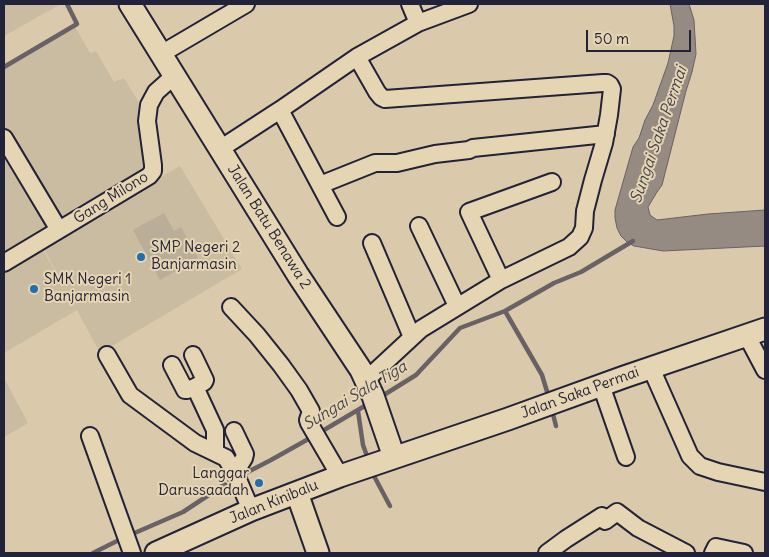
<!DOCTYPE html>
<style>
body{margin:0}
#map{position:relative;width:769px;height:557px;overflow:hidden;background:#dacaab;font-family:Delius,sans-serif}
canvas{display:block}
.frame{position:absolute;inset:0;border:5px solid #22223b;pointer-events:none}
.scale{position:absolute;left:586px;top:30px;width:105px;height:22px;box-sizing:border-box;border:2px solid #22223b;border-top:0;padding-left:6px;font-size:15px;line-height:18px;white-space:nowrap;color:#22223b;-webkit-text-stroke:4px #e6d5b2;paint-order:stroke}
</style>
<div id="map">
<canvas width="769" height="557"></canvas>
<div class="frame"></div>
<div class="scale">50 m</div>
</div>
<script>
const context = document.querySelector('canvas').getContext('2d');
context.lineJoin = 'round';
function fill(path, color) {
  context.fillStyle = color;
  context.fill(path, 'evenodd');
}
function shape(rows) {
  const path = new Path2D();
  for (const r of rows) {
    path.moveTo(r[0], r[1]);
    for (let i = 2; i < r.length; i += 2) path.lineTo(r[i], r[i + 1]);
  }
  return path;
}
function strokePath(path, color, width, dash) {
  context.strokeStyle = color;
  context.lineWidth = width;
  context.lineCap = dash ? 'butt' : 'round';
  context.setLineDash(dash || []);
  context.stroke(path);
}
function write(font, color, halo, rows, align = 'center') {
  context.font = font + ' Delius,sans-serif';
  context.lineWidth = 4;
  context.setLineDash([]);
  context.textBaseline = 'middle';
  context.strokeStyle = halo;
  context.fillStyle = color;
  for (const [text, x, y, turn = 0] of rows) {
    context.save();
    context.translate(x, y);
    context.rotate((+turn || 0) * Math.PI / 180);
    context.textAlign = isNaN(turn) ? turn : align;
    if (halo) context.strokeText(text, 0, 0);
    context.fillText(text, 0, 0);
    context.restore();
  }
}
fill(shape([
 [4,4,61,4,4,36],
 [75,27,90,53,96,51,114,82,124,78,144,111,149,171,61,226,4,128,4,69],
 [4,147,51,229,4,258],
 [180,166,242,269,100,353,77,310,4,353,4,267,40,245,61,281,42,245],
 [4,378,28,423,4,437]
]), '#cabca1');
fill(shape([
 [164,213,174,231,181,227,198,258,160,280,133,230]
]), '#bbae98');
const water = shape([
 [670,4,689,4,694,20,696,54,692,72,686,91,662,185,657,192,648,207,650,215,657,220,708,214,765,210,765,246,663,251,634,246,627,242,621,236,617,228,615,218,615,210,633,147,639,138,645,120,653,105,668,63,674,36,674,26,670,4]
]);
fill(water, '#968b82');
strokePath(water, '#686166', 1);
strokePath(shape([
 [4,67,77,24,67,4],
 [505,311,542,375,549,398],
 [379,398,416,375,460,328,505,311,554,283,581,272,633,241],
 [552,410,556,426],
 [358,411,363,445,368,459],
 [319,433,368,404],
 [372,472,374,476,390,506],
 [240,476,271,460,312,437],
 [130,535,183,512,233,479],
 [93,553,123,538]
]), '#686166', 4.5);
const minor = shape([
 [410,4,418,23],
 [161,54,246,4],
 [357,57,377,92,381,97,385,99,603,83,607,83,610,85,612,89,609,115,604,143,593,180,585,211,584,228,580,237,569,247,501,280,421,329,366,380],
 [280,110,337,217],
 [4,138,59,230],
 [220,149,280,110,357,57,418,23,469,4],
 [320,185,375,163,397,163,435,154,469,150,473,148,606,134],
 [419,226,457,306],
 [372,243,412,337],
 [4,263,149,176,153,171,153,165,147,121,149,105,156,92,174,76],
 [501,280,469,212,552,182],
 [231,307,257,335,281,365,299,390,311,411,308,420,309,423,340,476],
 [747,336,765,370],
 [107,355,130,395,195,443,226,458,236,475,251,510],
 [172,365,185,390,187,390,195,387,204,382,205,380,193,355],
 [651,368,690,456,700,466,718,472,765,482],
 [601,385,626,457],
 [195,387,215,430,215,452],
 [234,431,245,454,244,458,235,473],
 [90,436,132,553],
 [547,553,566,539,602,516,605,521,617,512,638,528,686,553],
 [713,553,716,547,744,553]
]);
const tertiary = shape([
 [130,4,298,275,361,370,373,396,394,457],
 [297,493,318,553],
 [156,553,251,510,340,476,508,419,624,377,765,329]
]);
strokePath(minor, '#22223b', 20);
strokePath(tertiary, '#22223b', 25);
strokePath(minor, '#e6d5b2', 16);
strokePath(tertiary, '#e6d5b2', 21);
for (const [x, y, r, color] of [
 [141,257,5,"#1f6fb2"],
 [34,289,5,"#1f6fb2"],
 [259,483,5,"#1f6fb2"]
]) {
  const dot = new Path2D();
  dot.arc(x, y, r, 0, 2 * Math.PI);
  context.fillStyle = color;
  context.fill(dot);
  strokePath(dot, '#e6d5b2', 2);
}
write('15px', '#22223b', '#e6d5b2', [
 ["Gang Milono",111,198,-32],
 ["Jalan Batu Benawa 2",269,227,58],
 ["Jalan Saka Permai",580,393,-20],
 ["Jalan Kinibalu",274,502,-22]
]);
write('15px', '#22223b', '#e6d5b2', [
 ["SMP Negeri 2",151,248],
 ["Banjarmasin",151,265],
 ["SMK Negeri 1",44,280],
 ["Banjarmasin",44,297],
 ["Langgar",249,474,"right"],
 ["Darussaadah",249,491,"right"]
], 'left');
write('italic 16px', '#454250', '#e6d5b2', [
 ["Sungai Saka Permai",659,135,-71],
 ["Sungai Sala Tiga",355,396,-31]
]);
</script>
